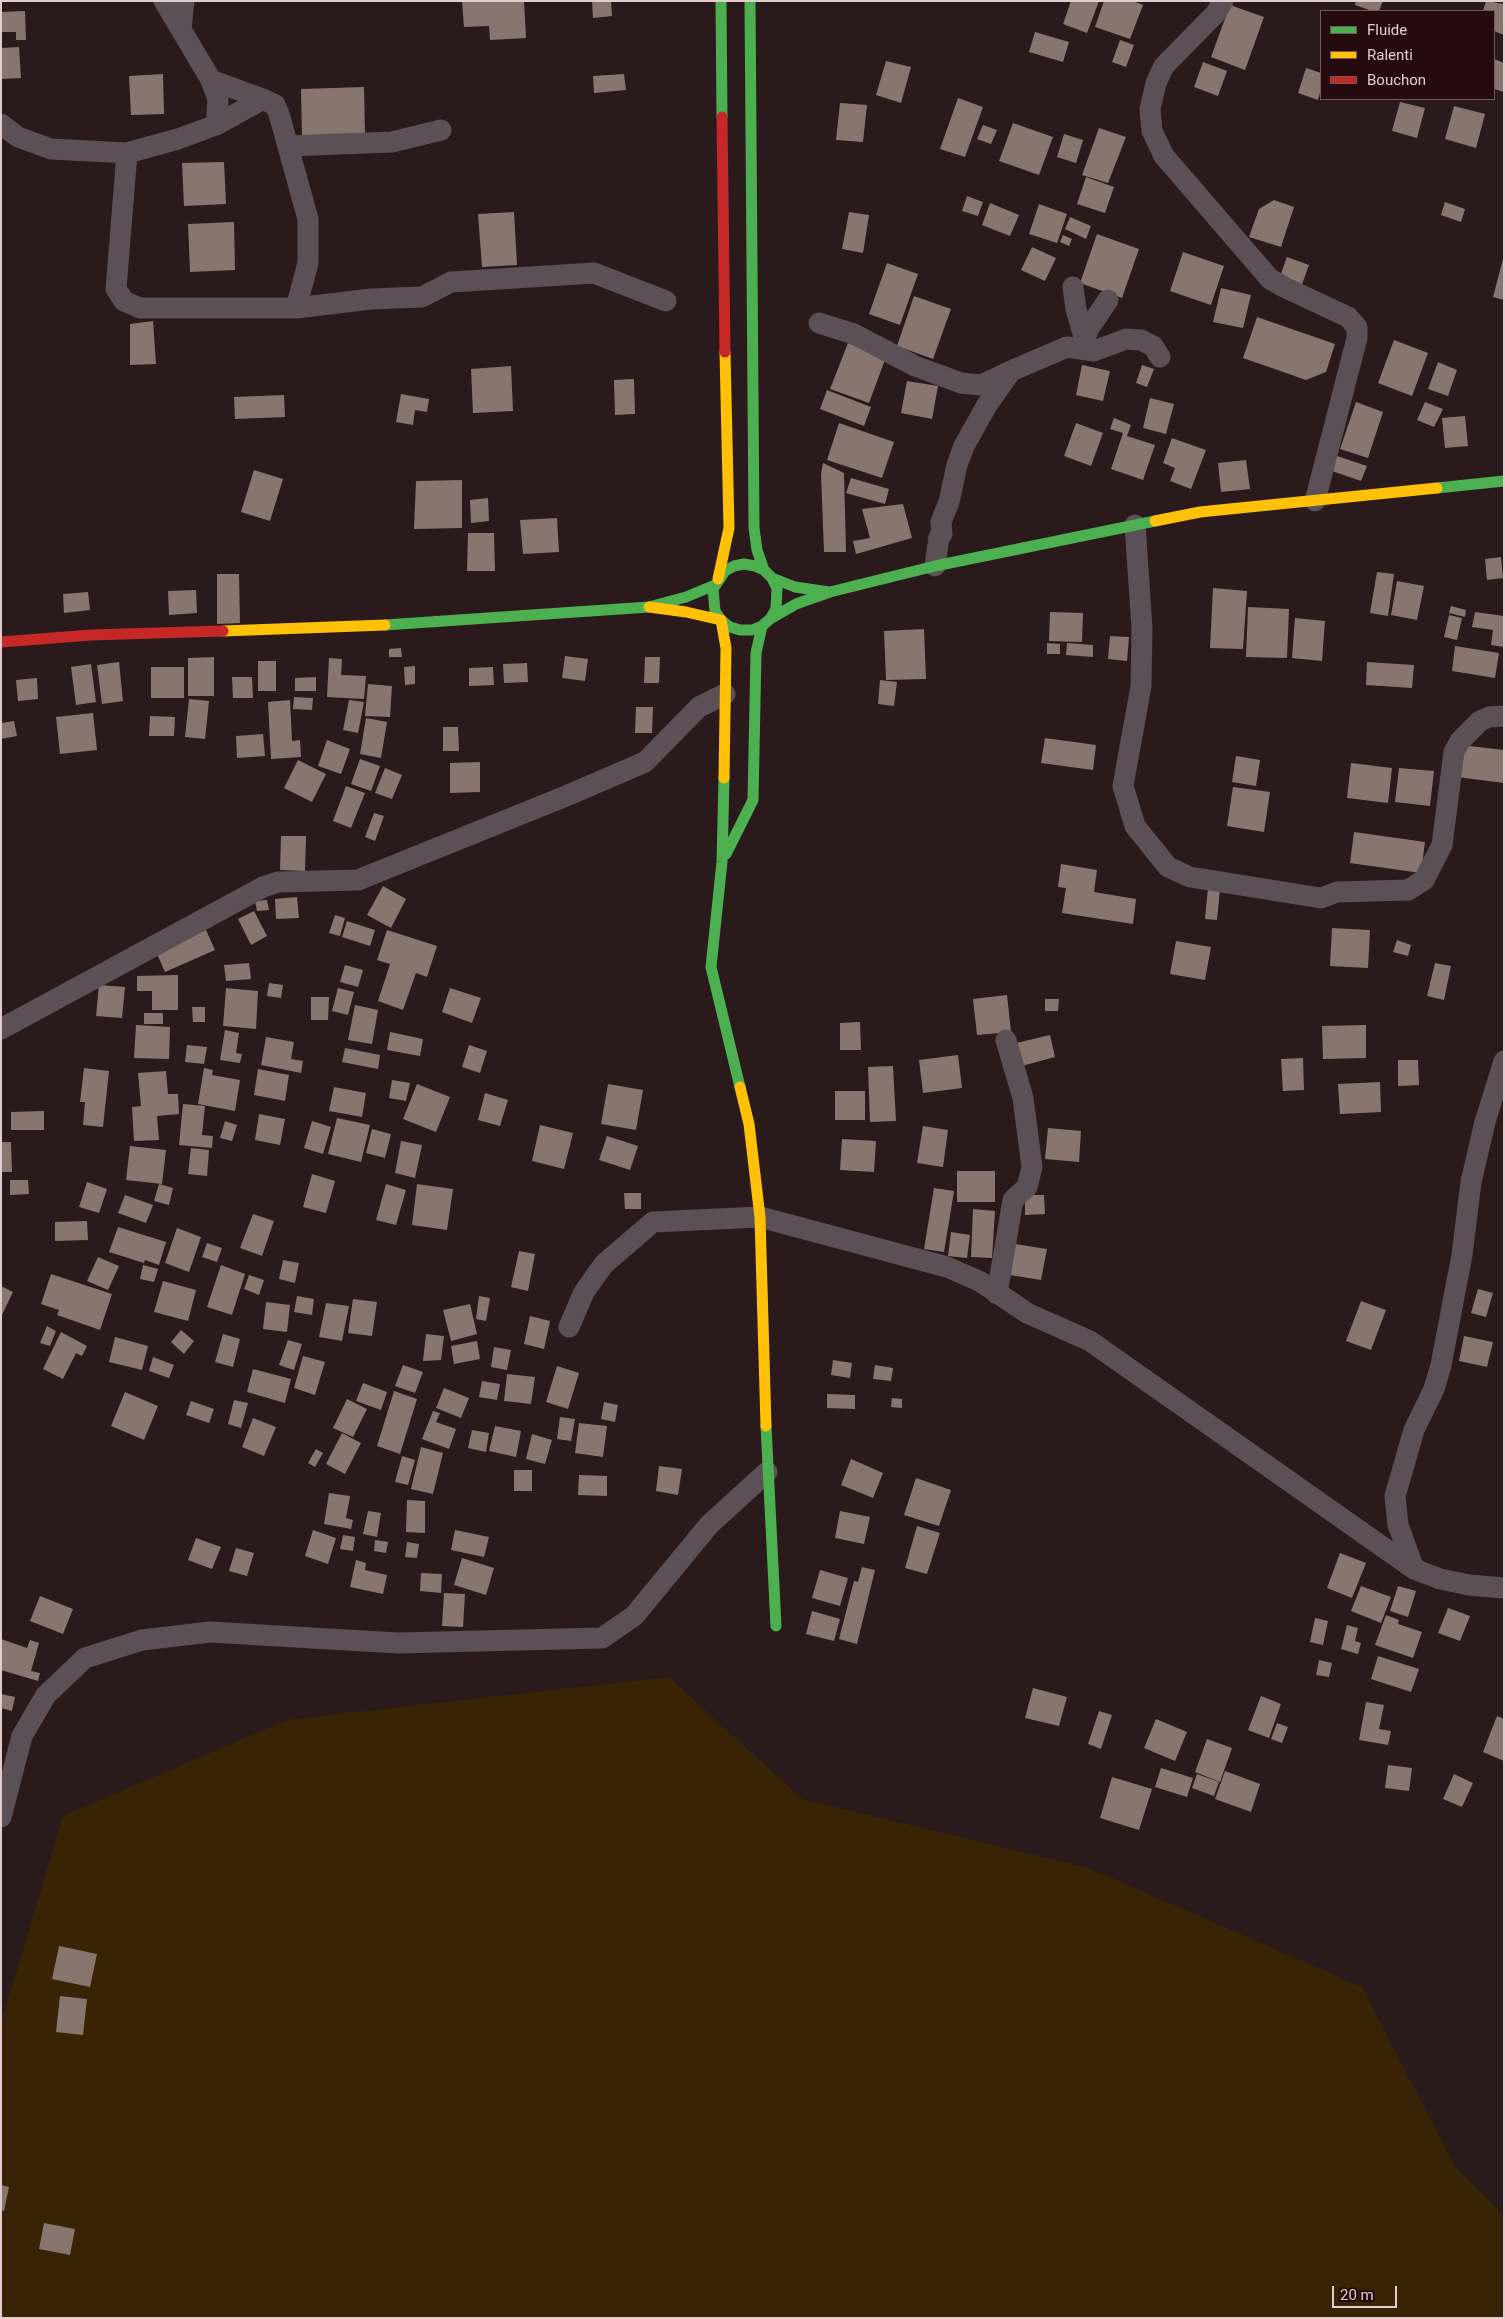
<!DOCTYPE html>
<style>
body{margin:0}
#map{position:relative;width:1505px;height:2319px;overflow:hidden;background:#2a1a1b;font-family:Roboto,sans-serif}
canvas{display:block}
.frame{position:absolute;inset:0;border:2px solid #e1cdcd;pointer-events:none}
.legend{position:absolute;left:1320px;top:10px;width:175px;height:90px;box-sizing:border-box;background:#250b0d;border:1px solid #70595a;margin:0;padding:6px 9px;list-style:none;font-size:15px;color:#e1cdcd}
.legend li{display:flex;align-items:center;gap:10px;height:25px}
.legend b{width:25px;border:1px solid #70595a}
.scale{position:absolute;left:1332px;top:2286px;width:65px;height:22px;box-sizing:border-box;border:2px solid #e1cdcd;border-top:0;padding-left:6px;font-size:15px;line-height:18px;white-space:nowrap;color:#e1cdcd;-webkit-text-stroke:4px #250b0d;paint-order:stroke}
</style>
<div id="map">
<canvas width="1505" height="2319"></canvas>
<div class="frame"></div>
<ul class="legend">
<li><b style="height:6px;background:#4caf50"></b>Fluide</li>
<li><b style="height:6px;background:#ffc107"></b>Ralenti</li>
<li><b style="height:6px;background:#c62828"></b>Bouchon</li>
</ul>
<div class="scale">20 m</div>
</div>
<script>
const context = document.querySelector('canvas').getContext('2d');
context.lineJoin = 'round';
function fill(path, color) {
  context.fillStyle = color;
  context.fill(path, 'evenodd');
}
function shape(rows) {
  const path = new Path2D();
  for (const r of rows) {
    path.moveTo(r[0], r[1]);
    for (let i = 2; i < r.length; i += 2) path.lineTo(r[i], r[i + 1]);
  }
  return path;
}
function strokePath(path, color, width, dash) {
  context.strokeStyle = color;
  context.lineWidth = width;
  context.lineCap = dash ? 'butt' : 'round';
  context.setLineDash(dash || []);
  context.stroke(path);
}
fill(shape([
 [669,1677,802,1799,1089,1868,1362,1987,1455,2167,1504,2215,1504,2318,1,2318,1,2024,63,1816,287,1720]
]), '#382404');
fill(shape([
 [462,1,524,1,526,38,490,40,489,26,464,27],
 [592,1,611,1,612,16,593,18],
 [1071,1,1099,1,1087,33,1063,24],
 [1104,1,1133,1,1143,5,1130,39,1095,27],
 [1356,1,1383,1,1379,11,1372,11,1355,5],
 [1486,1,1504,4,1504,35,1494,31,1494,11,1483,11],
 [1230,5,1264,17,1245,70,1211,57],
 [25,11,26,40,16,40,16,32,1,32,1,12],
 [1035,32,1069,42,1063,62,1029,52],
 [1120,40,1134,45,1126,67,1112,62],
 [19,47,21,78,1,79,1,48],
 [1494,59,1504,63,1504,92,1494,89],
 [886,61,911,67,901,103,876,95],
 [1203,62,1227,71,1218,96,1194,87],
 [1306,68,1321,73,1321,89,1318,100,1298,93],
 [163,74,164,114,131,115,129,76],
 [624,74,626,90,594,93,593,76],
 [364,87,365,135,302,137,301,89],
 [958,98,983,107,965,157,940,149],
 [1400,102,1425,108,1417,138,1392,131],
 [840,103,867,105,863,142,836,140],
 [1454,106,1485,114,1476,148,1445,139],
 [1013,123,1053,137,1039,175,999,161],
 [983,125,997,130,991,144,977,139],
 [1099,128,1126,137,1108,183,1082,175],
 [1064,134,1083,140,1076,163,1057,157],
 [224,162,226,204,184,206,182,163],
 [1086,177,1114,187,1105,213,1077,204],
 [967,196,983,202,978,216,962,211],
 [1274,200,1294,207,1281,247,1249,237,1259,209],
 [1445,202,1465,209,1461,222,1441,215],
 [990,203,1019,215,1010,236,982,225],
 [1039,204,1067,214,1057,243,1029,234],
 [514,212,517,265,482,267,478,214],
 [849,212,869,215,863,253,842,249],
 [1070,217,1091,226,1086,239,1065,229],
 [234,222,235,270,190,272,188,224],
 [1097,234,1139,249,1122,298,1080,283],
 [1063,235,1072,239,1069,246,1060,242],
 [1032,247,1056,258,1045,281,1021,270],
 [1183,252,1224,266,1211,305,1170,291],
 [1287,257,1309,265,1301,287,1279,279],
 [1503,259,1504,259,1504,300,1493,297],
 [887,263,918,274,900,325,869,314],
 [1221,288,1251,295,1243,328,1213,322],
 [914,296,951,309,933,359,897,346],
 [1257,317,1335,344,1326,372,1306,380,1243,358],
 [153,321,156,364,130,365,130,324],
 [1394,340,1428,353,1412,396,1378,383],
 [848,343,886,357,869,403,830,389],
 [1438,362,1457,370,1448,396,1428,389],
 [1082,365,1110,371,1103,401,1076,395],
 [1142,365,1154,369,1147,387,1136,383],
 [511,366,513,411,473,413,471,369],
 [634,379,635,414,615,415,614,380],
 [907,381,938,386,932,419,901,413],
 [827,390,871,407,864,426,820,409],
 [401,394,429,399,427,412,415,410,413,425,396,422],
 [284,395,285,417,235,419,234,397],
 [1150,398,1174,404,1166,434,1143,428],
 [1356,402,1383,412,1368,458,1340,449],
 [1425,402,1443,409,1434,427,1417,420],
 [1465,416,1468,446,1445,448,1442,418],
 [1114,418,1131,425,1127,436,1155,445,1143,480,1111,469,1123,433,1110,429],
 [839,423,894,442,882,478,827,460],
 [1076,423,1103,433,1091,466,1064,456],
 [1172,438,1206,450,1191,489,1170,481,1175,468,1163,463],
 [1337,456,1367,466,1361,481,1332,471],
 [1246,460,1250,489,1221,492,1218,463],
 [823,463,844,473,846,552,824,552,821,474],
 [254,470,283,479,270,521,241,512],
 [851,478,889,489,885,504,846,493],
 [462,480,462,528,414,529,416,481],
 [488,498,489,521,471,523,470,500],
 [903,504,912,538,856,554,853,541,870,538,862,509],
 [557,518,559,552,523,554,520,520],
 [468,533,494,533,495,571,467,571],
 [1501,557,1503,578,1487,580,1485,559],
 [1377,572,1394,574,1388,616,1370,613],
 [217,574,239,574,240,623,217,624],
 [1397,581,1424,586,1417,620,1391,615],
 [1213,588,1247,591,1243,649,1210,648],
 [196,590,197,613,169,615,168,591],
 [88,592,90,610,64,613,63,594],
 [1451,606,1466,610,1465,617,1449,613],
 [1248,607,1289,609,1287,658,1246,657],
 [1050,612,1083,613,1082,642,1049,641],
 [1475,612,1504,616,1504,647,1491,645,1493,630,1472,627],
 [1449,615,1462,618,1457,640,1444,637],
 [1295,618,1325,621,1322,661,1292,658],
 [924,629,926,679,886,680,884,631],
 [1110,636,1129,637,1127,661,1108,659],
 [1047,643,1060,644,1060,654,1047,654],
 [1067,643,1093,645,1093,657,1066,655],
 [1455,646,1499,653,1495,678,1452,671],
 [401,648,402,657,389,657,389,649],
 [565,656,588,659,585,681,562,678],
 [214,657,214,696,188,696,188,658],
 [645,657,660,657,659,683,644,683],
 [329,658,342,659,341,675,366,676,364,699,327,697],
 [258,661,276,661,276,691,258,691],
 [119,662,123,701,102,704,97,665],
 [1367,662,1414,665,1412,688,1366,685],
 [527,663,528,682,504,683,503,664],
 [91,664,96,702,76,705,71,667],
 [415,666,415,684,405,685,404,667],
 [151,667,184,667,184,698,151,698],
 [493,667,494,685,469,686,469,668],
 [232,677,252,677,253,698,233,698],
 [316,677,316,691,295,691,295,678],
 [37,678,38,699,18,701,16,680],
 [880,680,897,682,894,706,878,704],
 [368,684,392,686,390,717,365,716],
 [294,697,313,698,312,710,293,709],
 [189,699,209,701,205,739,185,737],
 [290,700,292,741,300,740,301,757,271,759,268,702],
 [349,700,364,702,358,733,343,730],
 [636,707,653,707,652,733,635,733],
 [93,713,97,750,60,754,56,717],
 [150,716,175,717,174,736,149,736],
 [366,718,387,722,381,758,360,754],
 [14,721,17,736,1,739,1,723],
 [443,727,458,727,459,751,443,751],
 [263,734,265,756,237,758,236,736],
 [1045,738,1096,745,1093,770,1041,763],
 [327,740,350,749,341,774,318,766],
 [1461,745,1504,750,1504,783,1457,777],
 [1236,756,1260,760,1256,786,1232,782],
 [360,759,380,766,371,791,351,784],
 [298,760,326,774,312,802,284,788],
 [480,762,480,792,450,793,450,763],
 [1351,763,1392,768,1388,803,1347,798],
 [385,768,402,775,392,799,375,793],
 [1399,768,1434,771,1430,806,1395,802],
 [346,786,365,793,351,828,333,821],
 [1233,787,1270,792,1264,832,1227,826],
 [374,813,384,816,375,841,365,837],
 [1354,832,1425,842,1421,873,1350,863],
 [281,836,306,836,305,871,280,870],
 [1061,864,1097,870,1094,892,1136,899,1133,924,1062,913,1066,888,1058,887],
 [383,886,406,899,391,928,367,915],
 [1208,888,1220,889,1217,920,1205,919],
 [297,897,299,918,276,919,275,899],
 [267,900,269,910,257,911,255,901],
 [254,911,267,936,251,945,238,919],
 [335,915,345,918,340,936,329,933],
 [347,921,375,930,370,946,342,937],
 [1332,928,1370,930,1368,968,1330,966],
 [206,930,215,950,165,972,156,952],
 [387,930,437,946,427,977,416,973,403,1010,378,1001,390,964,377,960],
 [1397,940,1411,945,1408,956,1393,952],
 [1176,941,1211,947,1205,980,1170,974],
 [249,963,251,979,226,981,224,965],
 [1435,963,1451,966,1444,1000,1427,996],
 [345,965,363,970,358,987,340,982],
 [178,975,178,1010,152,1010,152,991,137,991,137,976],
 [269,983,283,985,281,998,267,996],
 [99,985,125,987,122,1018,96,1016],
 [226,988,258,991,256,1029,223,1026],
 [338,988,354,992,348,1015,332,1011],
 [450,988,481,998,472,1023,442,1012],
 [1007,995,1011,1032,977,1035,973,999],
 [311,997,329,997,328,1020,311,1020],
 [1045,999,1059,999,1058,1011,1045,1011],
 [355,1005,378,1010,372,1044,348,1040],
 [192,1007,205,1007,205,1022,193,1022],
 [144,1013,163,1013,163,1024,144,1024],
 [860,1022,861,1050,840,1050,840,1023],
 [136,1025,170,1027,169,1059,134,1058],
 [1366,1025,1366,1058,1323,1059,1322,1026],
 [225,1030,239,1033,236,1053,242,1054,240,1063,220,1060],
 [390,1032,423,1039,420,1056,387,1050],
 [1050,1035,1055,1057,1018,1067,1012,1044],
 [266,1037,294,1042,291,1059,303,1061,301,1073,261,1065],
 [187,1045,207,1047,204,1064,185,1062],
 [469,1045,487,1051,480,1073,462,1067],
 [345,1048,380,1055,378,1069,342,1062],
 [958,1055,962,1088,923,1093,919,1060],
 [1303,1058,1304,1090,1283,1091,1281,1059],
 [1398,1060,1418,1060,1419,1085,1398,1086],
 [893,1066,896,1121,870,1122,868,1067],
 [84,1068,109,1071,103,1127,83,1125,85,1102,80,1102],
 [204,1068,213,1070,212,1075,240,1080,235,1111,198,1104],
 [258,1069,289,1075,285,1101,254,1095],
 [166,1071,168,1094,178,1094,179,1114,157,1116,159,1140,134,1141,132,1107,141,1106,138,1073],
 [392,1080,410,1083,406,1101,389,1098],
 [1380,1082,1381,1112,1340,1114,1338,1084],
 [417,1084,450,1097,436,1132,403,1119],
 [608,1084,643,1090,636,1130,601,1124],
 [334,1087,366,1093,362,1117,329,1111],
 [835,1091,865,1091,865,1120,835,1120],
 [485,1093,508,1100,500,1126,478,1120],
 [183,1104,205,1106,202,1135,213,1136,212,1148,179,1145],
 [44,1111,44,1130,11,1130,11,1112],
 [259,1114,285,1119,280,1145,255,1140],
 [337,1118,370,1125,361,1162,328,1154],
 [225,1121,237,1125,232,1141,220,1138],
 [312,1121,331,1127,323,1154,304,1148],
 [540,1125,573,1133,564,1169,532,1161],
 [923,1126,948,1130,943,1167,917,1163],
 [1048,1128,1081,1131,1079,1162,1045,1159],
 [372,1129,391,1134,385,1158,366,1153],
 [607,1136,638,1146,630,1170,599,1160],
 [842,1139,876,1141,874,1172,840,1170],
 [401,1141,422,1145,415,1178,395,1173],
 [1,1142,11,1142,12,1172,1,1172],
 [130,1146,166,1150,162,1184,126,1180],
 [191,1148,209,1150,207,1176,188,1174],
 [957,1171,995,1171,995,1202,957,1202],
 [312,1174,335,1181,326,1213,303,1207],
 [10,1180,28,1180,29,1194,10,1195],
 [87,1182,107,1189,99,1213,79,1207],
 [159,1184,173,1188,169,1205,154,1201],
 [386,1184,406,1190,396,1225,376,1220],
 [417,1184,453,1189,447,1230,412,1225],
 [934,1188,954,1191,944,1252,924,1249],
 [624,1193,641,1193,641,1209,625,1209],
 [125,1195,153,1205,146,1223,118,1213],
 [1025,1195,1044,1195,1045,1214,1025,1215],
 [973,1209,995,1211,992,1258,971,1257],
 [253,1214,274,1221,262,1256,240,1248],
 [87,1221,88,1240,55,1241,55,1222],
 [118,1227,166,1242,159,1265,145,1260,144,1263,109,1252],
 [177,1228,201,1237,189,1272,165,1263],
 [951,1232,970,1235,967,1258,948,1256],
 [207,1243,222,1248,217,1262,202,1257],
 [1015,1244,1047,1249,1041,1280,1010,1275],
 [519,1251,535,1254,528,1291,511,1287],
 [98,1257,119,1266,108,1290,87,1281],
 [283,1260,299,1263,295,1283,279,1279],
 [143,1265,158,1269,154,1282,140,1279],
 [221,1265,245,1274,232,1315,207,1307],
 [51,1274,112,1294,100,1330,57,1315,59,1310,41,1304],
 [249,1275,264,1280,259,1295,244,1289],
 [163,1281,196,1290,188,1321,154,1312],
 [1,1286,13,1292,1,1317],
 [1478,1289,1493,1293,1486,1317,1471,1313],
 [297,1296,314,1299,312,1315,294,1312],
 [479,1296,490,1298,486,1321,476,1319],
 [353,1299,377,1302,372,1336,348,1333],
 [1361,1301,1386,1310,1371,1350,1346,1341],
 [266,1302,290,1305,287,1332,263,1329],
 [326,1303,349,1306,342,1341,319,1337],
 [470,1304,477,1334,451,1341,443,1310],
 [530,1316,550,1321,544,1349,524,1344],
 [47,1326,56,1331,50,1346,40,1343],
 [181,1330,194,1341,184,1354,171,1342],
 [61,1332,87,1346,82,1356,76,1353,63,1379,43,1369],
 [223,1334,240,1339,233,1367,215,1362],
 [426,1334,444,1336,441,1360,423,1361],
 [1464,1336,1493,1342,1487,1367,1459,1361],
 [115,1337,148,1346,142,1370,109,1362],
 [288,1340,302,1344,294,1370,279,1365],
 [477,1341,480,1359,454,1364,451,1346],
 [494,1347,511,1350,507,1370,491,1367],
 [303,1356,325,1362,315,1395,294,1388],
 [153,1357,174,1365,169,1378,149,1371],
 [833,1360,852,1363,850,1378,831,1375],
 [403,1365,423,1372,415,1393,395,1386],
 [875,1365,893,1368,891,1381,873,1379],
 [557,1366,579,1373,568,1409,546,1402],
 [253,1369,291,1379,285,1403,247,1392],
 [507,1374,535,1377,531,1404,504,1401],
 [482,1381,500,1384,497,1400,479,1397],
 [363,1383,387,1392,381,1410,356,1401],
 [444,1388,469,1398,461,1418,436,1408],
 [394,1391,417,1399,400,1454,377,1446],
 [125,1392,158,1406,144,1440,111,1426],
 [827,1394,855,1395,855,1409,827,1408],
 [892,1398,902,1399,902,1408,891,1407],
 [347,1399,367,1409,353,1437,333,1428],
 [234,1400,248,1403,241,1428,228,1424],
 [191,1401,214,1409,209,1423,186,1415],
 [604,1402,618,1405,615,1422,601,1419],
 [433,1411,440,1413,436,1422,456,1429,449,1449,422,1439],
 [560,1417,575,1419,571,1441,557,1439],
 [253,1418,276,1427,264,1456,242,1447],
 [579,1423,607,1426,603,1457,575,1453],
 [495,1426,521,1431,516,1457,489,1451],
 [472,1430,489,1433,486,1452,468,1448],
 [342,1433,361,1443,345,1474,326,1464],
 [532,1434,552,1440,545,1464,526,1459],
 [421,1447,443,1453,433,1494,411,1489],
 [316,1449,323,1453,315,1467,308,1463],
 [402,1456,415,1460,408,1485,395,1482],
 [851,1459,883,1473,873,1498,841,1485],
 [659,1466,682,1469,678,1495,656,1491],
 [514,1470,532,1470,532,1491,514,1491],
 [579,1475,607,1476,607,1496,578,1495],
 [916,1478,951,1490,939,1526,904,1515],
 [329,1493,350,1496,346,1518,353,1520,351,1529,324,1524],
 [407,1500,425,1501,425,1533,406,1532],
 [368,1511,381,1513,377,1537,363,1534],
 [840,1511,870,1517,864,1544,835,1538],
 [917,1526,940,1533,927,1574,905,1568],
 [313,1530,336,1538,328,1564,305,1556],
 [455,1530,489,1537,484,1557,451,1550],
 [343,1535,355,1537,353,1551,340,1549],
 [196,1538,221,1547,212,1569,188,1560],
 [375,1540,388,1542,386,1553,374,1551],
 [407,1542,419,1544,417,1558,405,1557],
 [236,1548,254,1553,247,1576,229,1571],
 [1340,1553,1366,1563,1352,1598,1327,1588],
 [462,1558,494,1568,486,1595,454,1585],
 [356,1560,366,1563,365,1570,387,1575,383,1594,350,1587],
 [862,1567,875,1570,857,1644,839,1639,854,1581,858,1582],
 [820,1570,848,1578,840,1606,812,1598],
 [421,1573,442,1574,441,1593,420,1591],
 [1361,1586,1391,1597,1381,1623,1351,1611],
 [1398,1586,1416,1591,1408,1617,1390,1611],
 [444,1593,465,1594,463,1627,442,1626],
 [40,1596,73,1609,63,1634,30,1621],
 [1448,1608,1470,1616,1460,1641,1438,1633],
 [812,1611,840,1619,834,1641,806,1634],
 [1386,1615,1399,1620,1398,1624,1422,1632,1413,1658,1375,1645],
 [1315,1618,1328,1621,1323,1645,1310,1642],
 [1347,1625,1358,1628,1355,1641,1361,1643,1358,1654,1341,1649],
 [1,1639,27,1648,30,1640,39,1643,31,1671,40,1673,38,1681,1,1670],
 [1378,1656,1419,1669,1411,1692,1371,1679],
 [1319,1660,1332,1663,1329,1677,1316,1675],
 [1033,1688,1067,1697,1059,1726,1025,1718],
 [1,1694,15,1697,12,1711,1,1708],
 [1261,1696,1281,1704,1269,1738,1248,1730],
 [1366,1702,1384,1705,1379,1729,1391,1731,1388,1745,1359,1740],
 [1099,1711,1112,1715,1101,1749,1088,1744],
 [1497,1716,1504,1719,1504,1761,1483,1752],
 [1156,1719,1187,1732,1175,1761,1144,1748],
 [1277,1723,1288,1727,1282,1743,1271,1739],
 [1207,1739,1232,1748,1220,1782,1195,1772],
 [1388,1765,1412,1768,1409,1791,1385,1788],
 [1161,1768,1193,1778,1187,1797,1155,1787],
 [1225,1771,1260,1784,1251,1812,1215,1799],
 [1197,1774,1219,1782,1214,1796,1192,1788],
 [1454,1774,1473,1783,1462,1807,1443,1799],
 [1112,1777,1152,1789,1139,1830,1100,1818],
 [59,1946,97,1954,90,1987,52,1979],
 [60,1996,87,1999,83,2035,56,2032],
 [1,2185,9,2187,4,2211,1,2210],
 [44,2223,75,2229,70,2255,39,2249]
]), '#89756f');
strokePath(shape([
 [164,1,211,80,218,99,216,125],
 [1223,1,1216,13,1164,66,1156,83,1150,109,1152,131,1164,156,1270,279,1286,288,1348,317,1357,327,1357,338,1315,501],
 [181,29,184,1],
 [211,80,263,99,275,105,279,114,308,219,308,263,296,308],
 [1,124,18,137,51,149,127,153,178,139,216,125,263,99],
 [288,146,392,142,441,130],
 [127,153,116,289,124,301,140,308,296,308,371,299,422,297,451,282,594,273,666,301],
 [1073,287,1076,309,1085,341],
 [819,323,854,334,915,366,961,383,981,385,1011,371],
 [1081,349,1089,328,1108,300],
 [1135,525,1142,628,1141,686,1123,786,1135,826,1168,867,1190,877,1321,898,1337,892,1408,890,1424,880,1442,845,1454,752,1460,741,1480,721,1489,717,1504,716],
 [935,566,939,537,942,534,941,522,949,502,957,465,964,446,987,405,1011,371,1067,347,1094,351,1126,339,1141,340,1153,346,1160,357],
 [1,1029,263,887,278,882,358,880,566,796,645,762,699,707,725,694],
 [997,1294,1013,1200,1027,1187,1032,1167,1023,1098,1006,1040],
 [569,1327,584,1292,604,1264,653,1222,760,1217,947,1267,981,1282,1027,1313,1090,1341,1414,1569,1440,1579,1469,1585,1504,1588],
 [1414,1569,1398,1525,1395,1496,1414,1430,1434,1389,1441,1365,1462,1255,1471,1182,1485,1122,1504,1061],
 [1,1817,22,1736,46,1695,85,1658,142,1640,210,1632,398,1643,602,1638,634,1616,709,1525,767,1472]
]), '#5b5055', 21);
strokePath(shape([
 [721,1,722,117],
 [750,1,754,528,757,550,764,570],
 [1437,488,1504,481],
 [772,578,777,588,776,609,770,619,762,626,752,630,740,630,730,627,721,620,715,611,713,589,725,571,734,566,744,564,755,566,764,570,772,578,795,587,829,592],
 [770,619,796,604,830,592,935,566,1155,521],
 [385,625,649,607,686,597,715,585],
 [724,778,722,862,711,967,740,1087],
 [726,854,753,800,756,653,762,626],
 [766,1426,776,1626]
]), '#4caf50', 11);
strokePath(shape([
 [1155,521,1200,512,1437,488],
 [718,579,729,528,725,352],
 [649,607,686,612,721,620,726,648,724,778],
 [223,631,385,625],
 [740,1087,749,1124,760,1217,766,1426]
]), '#ffc107', 11);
strokePath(shape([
 [722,117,725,352],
 [1,642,91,635,223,631]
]), '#c62828', 11);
</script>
